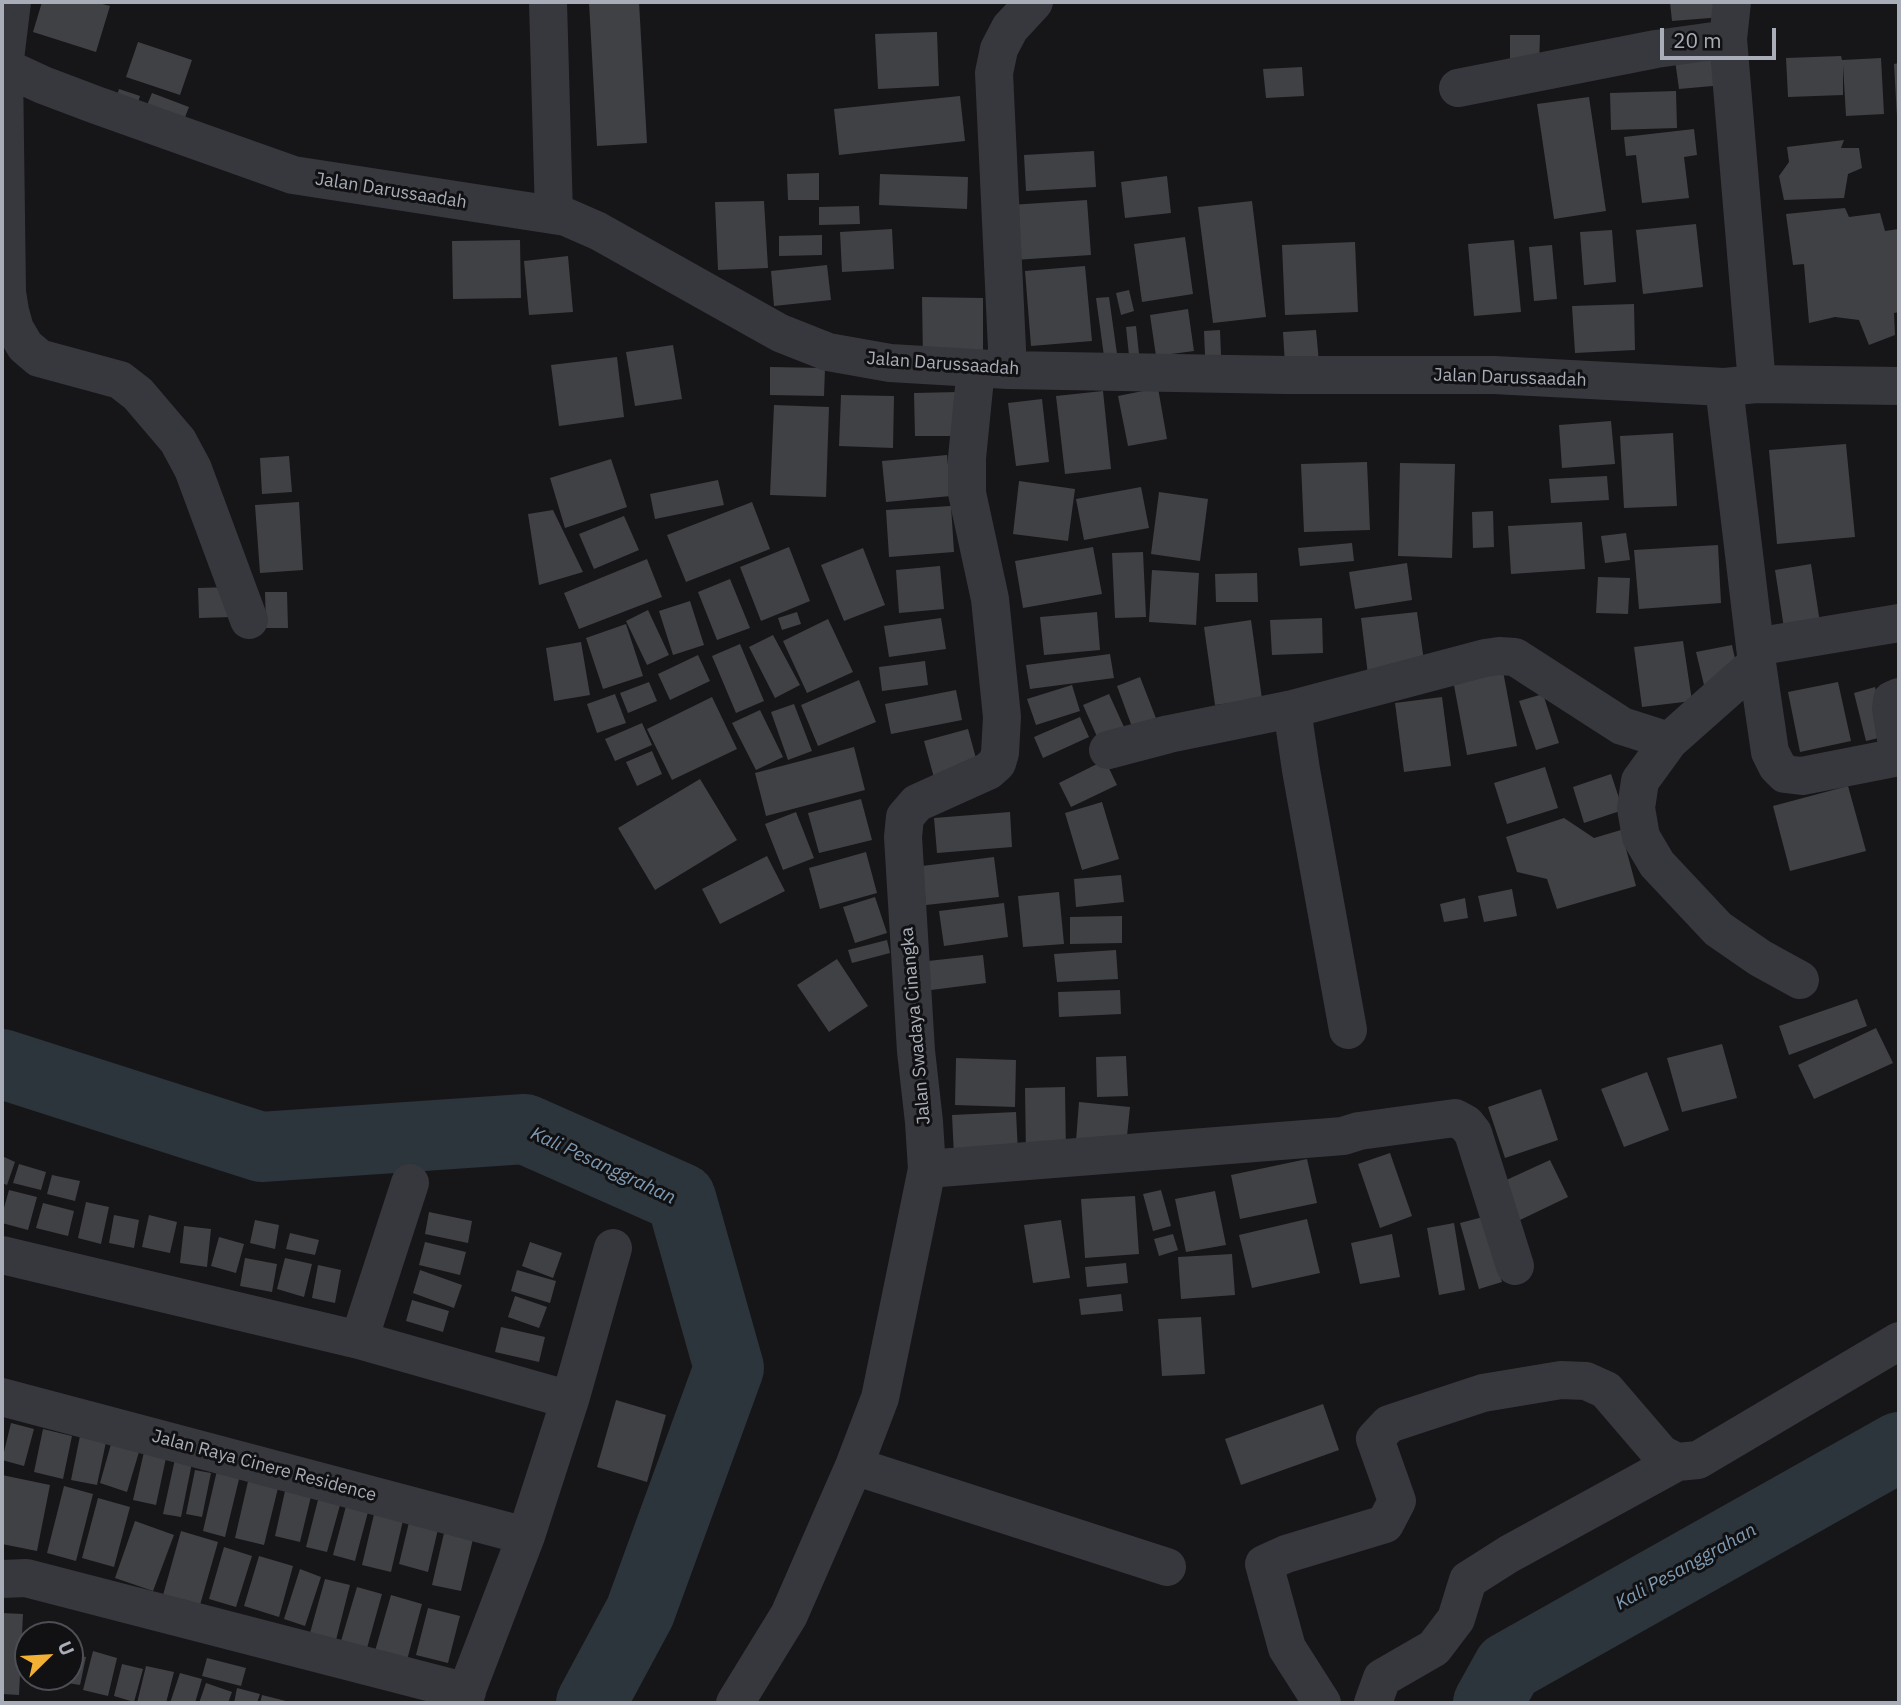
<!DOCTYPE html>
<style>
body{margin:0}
#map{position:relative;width:1901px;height:1705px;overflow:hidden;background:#161618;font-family:"IBM Plex Sans",sans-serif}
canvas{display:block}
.frame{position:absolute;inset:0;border:4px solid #a8adb8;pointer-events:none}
.north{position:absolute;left:14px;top:1621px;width:70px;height:70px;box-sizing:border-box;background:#111113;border:2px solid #4d4f55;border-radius:50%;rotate:66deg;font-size:19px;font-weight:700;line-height:28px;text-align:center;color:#a8adb8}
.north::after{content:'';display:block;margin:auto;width:24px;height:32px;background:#f2b134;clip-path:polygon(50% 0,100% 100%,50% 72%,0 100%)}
.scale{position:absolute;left:1660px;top:28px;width:116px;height:32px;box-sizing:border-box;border:4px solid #a8adb8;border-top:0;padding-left:9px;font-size:21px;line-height:24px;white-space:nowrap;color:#a8adb8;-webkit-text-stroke:5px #111113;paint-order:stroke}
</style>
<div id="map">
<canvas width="1901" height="1705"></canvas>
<div class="frame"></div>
<div class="north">U</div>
<div class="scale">20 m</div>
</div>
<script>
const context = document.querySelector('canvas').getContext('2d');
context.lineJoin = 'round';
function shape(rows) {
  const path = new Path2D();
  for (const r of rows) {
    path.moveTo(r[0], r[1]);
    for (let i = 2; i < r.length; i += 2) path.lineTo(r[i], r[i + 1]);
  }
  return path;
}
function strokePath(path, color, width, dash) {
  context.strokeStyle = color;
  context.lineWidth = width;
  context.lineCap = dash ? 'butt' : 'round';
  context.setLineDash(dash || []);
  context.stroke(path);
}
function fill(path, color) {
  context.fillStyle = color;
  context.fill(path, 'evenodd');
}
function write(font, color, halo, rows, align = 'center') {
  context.font = font + ' "IBM Plex Sans",sans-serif';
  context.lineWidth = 6;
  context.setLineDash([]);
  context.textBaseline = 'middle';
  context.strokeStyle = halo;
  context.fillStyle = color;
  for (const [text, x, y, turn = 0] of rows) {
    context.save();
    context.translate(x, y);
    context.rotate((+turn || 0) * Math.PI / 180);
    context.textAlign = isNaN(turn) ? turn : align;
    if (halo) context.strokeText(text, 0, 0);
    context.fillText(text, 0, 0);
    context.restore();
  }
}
strokePath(shape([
 [2,1064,261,1147,525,1129,681,1198,729,1368,640,1612,591,1703],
 [1488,1703,1508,1667,1899,1447]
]), '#2c353c', 70);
fill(shape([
 [42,2,95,2,110,6,96,52,33,32],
 [589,2,639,2,647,143,597,146],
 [1670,2,1722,2,1723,17,1672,21],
 [937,32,939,86,878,89,875,34],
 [1510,35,1540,35,1539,65,1510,65],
 [138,42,192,60,180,95,126,77],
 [1720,54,1724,85,1679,89,1675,60],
 [1841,56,1842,60,1881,58,1884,114,1846,116,1843,65,1843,95,1788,97,1786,58],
 [1899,63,1899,117,1897,117,1894,64],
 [1302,67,1304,96,1266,98,1263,69],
 [119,89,140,96,135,112,114,105],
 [1676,91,1677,128,1611,130,1610,93],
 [152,93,189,107,182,125,145,110],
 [960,96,965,141,839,155,834,109],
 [1589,97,1606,211,1554,219,1537,104],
 [1694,129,1697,155,1684,157,1689,198,1642,203,1636,155,1626,156,1624,137],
 [1844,140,1841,148,1859,148,1862,168,1848,174,1844,198,1784,200,1779,176,1789,162,1787,147],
 [1094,151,1096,187,1026,191,1024,155],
 [819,173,819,200,788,200,787,174],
 [880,174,968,177,967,209,879,205],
 [1167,176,1171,213,1125,218,1121,182],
 [1087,200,1091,255,1014,260,1010,205],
 [764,201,768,268,718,270,715,202],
 [1252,201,1266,317,1213,323,1198,207],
 [859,206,860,224,819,225,819,207],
 [1845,208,1849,217,1880,213,1885,231,1899,229,1899,312,1894,313,1895,335,1869,345,1859,320,1835,317,1809,323,1804,264,1793,265,1786,214],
 [1696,224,1703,287,1643,294,1636,230],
 [892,229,894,269,842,272,840,232],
 [1612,230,1616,282,1584,285,1580,232],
 [822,235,822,255,779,256,779,236],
 [1185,237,1193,294,1142,302,1134,244],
 [520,240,521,298,453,299,452,241],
 [1514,240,1521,312,1474,316,1468,244],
 [1355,242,1358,312,1285,315,1282,245],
 [1552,245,1557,299,1534,301,1529,247],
 [568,256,573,312,529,315,524,261],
 [827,265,831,300,774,306,771,271],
 [1085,266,1092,341,1031,346,1025,271],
 [1129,290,1134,311,1121,315,1116,293],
 [922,297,983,298,983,360,923,360],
 [1109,297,1117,354,1104,356,1096,298],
 [1634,304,1635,350,1575,353,1572,306],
 [1188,309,1194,351,1156,356,1150,315],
 [1136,326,1140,363,1130,365,1126,327],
 [1220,330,1221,355,1205,355,1204,331],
 [1316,330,1319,362,1285,365,1283,332],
 [673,345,682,399,635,406,626,352],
 [617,357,624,417,559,426,551,365],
 [770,367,825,368,824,396,770,395],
 [1158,388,1167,439,1128,446,1118,396],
 [1103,391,1111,469,1065,474,1056,396],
 [958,392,958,436,915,436,914,393],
 [841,395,894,396,893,448,839,446],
 [1042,399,1049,462,1016,466,1008,403],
 [774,405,829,407,826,497,770,495],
 [1611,421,1615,464,1562,468,1559,425],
 [1673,433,1677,506,1624,508,1620,436],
 [1846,444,1855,537,1777,544,1769,450],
 [947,455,951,496,886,502,882,461],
 [289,456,292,492,262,494,260,458],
 [611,459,627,507,565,528,550,478],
 [1367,462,1370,530,1304,532,1301,464],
 [1400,463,1455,464,1452,558,1398,556],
 [1607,476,1609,500,1551,503,1549,479],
 [718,480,724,505,655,519,650,494],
 [1019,481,1075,489,1068,541,1013,534],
 [1141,487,1149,528,1084,540,1076,499],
 [1159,492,1208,499,1200,561,1151,554],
 [299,502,303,570,260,573,255,505],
 [752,502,770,549,686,582,667,535],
 [951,506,954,552,889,557,886,510],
 [553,510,583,572,539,585,528,514],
 [1493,511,1494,547,1473,548,1472,512],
 [624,516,639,550,594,569,579,534],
 [1582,522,1585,569,1511,574,1508,526],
 [1626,533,1630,560,1605,563,1601,536],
 [1352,543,1354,561,1300,566,1298,548],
 [1718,545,1721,603,1639,609,1634,550],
 [789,547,810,601,761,621,740,567],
 [1093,547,1102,594,1023,608,1015,561],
 [863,548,885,605,844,621,821,565],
 [1143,552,1146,617,1115,618,1112,553],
 [647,559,662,597,579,629,564,593],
 [1407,563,1412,600,1355,609,1349,572],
 [1811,564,1820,623,1784,628,1775,570],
 [940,566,944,609,899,613,896,570],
 [1152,570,1199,573,1196,625,1149,622],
 [1257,573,1258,602,1216,602,1215,574],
 [1598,577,1630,578,1628,614,1596,613],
 [730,579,750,628,717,640,698,592],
 [231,587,233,617,199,618,198,588],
 [265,592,287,592,288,628,266,628],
 [690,601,704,645,673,655,659,611],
 [648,610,669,655,647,665,626,621],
 [797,612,801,624,782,630,778,618],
 [1097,612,1100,650,1044,655,1040,617],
 [1417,612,1425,668,1368,675,1361,618],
 [941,618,946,649,889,657,884,626],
 [1322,618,1323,653,1272,655,1270,620],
 [828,619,853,672,807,693,783,641],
 [1251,620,1262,699,1215,705,1204,627],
 [626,624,643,676,603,689,586,638],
 [773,635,800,685,775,698,749,647],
 [1683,641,1692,701,1642,707,1634,647],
 [581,642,590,695,554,701,546,648],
 [740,644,764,701,736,713,712,656],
 [1732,645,1739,677,1704,685,1696,652],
 [1110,654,1114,678,1030,689,1026,665],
 [698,655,710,681,670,700,658,674],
 [925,661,928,685,882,691,879,667],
 [1503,671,1517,746,1467,755,1453,680],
 [1140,677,1159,726,1135,735,1117,686],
 [859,680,876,722,818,746,801,705],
 [649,682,657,701,628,713,620,693],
 [1838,682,1851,741,1800,752,1788,692],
 [1072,685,1080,711,1036,725,1027,699],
 [1875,687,1887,736,1866,741,1854,693],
 [956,690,962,720,891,734,885,704],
 [615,694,626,723,597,733,587,704],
 [1109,694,1129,738,1103,750,1083,705],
 [1543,694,1559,743,1536,750,1519,701],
 [712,697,737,749,672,780,647,729],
 [1442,697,1451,766,1404,772,1395,703],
 [794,704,812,751,788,760,771,712],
 [760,710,783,757,756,770,732,723],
 [1080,717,1089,737,1043,758,1034,737],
 [642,723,652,745,615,761,605,739],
 [968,729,980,773,936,785,924,741],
 [854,747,865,790,766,816,755,773],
 [652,751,662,774,637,786,626,762],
 [1105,760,1117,785,1071,807,1059,783],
 [1545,767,1558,808,1507,824,1494,783],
 [1611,774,1623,810,1584,823,1573,787],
 [700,779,737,840,655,890,618,828],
 [1848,786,1866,851,1790,871,1773,806],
 [861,799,872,840,819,853,808,813],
 [1102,802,1119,859,1082,870,1065,813],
 [796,812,814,858,783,870,765,824],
 [1010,812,1012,847,937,853,934,818],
 [1564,818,1594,838,1621,830,1636,886,1557,909,1547,879,1517,872,1506,837],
 [866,852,877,893,820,909,809,868],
 [767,856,785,891,720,924,702,889],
 [994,857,999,897,926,905,922,866],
 [1121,875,1124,902,1076,907,1074,879],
 [1512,889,1517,916,1484,922,1478,896],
 [1059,892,1064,944,1023,947,1018,896],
 [875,897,887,933,855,943,843,907],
 [1465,898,1468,918,1444,922,1440,904],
 [1004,903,1008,937,944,946,939,911],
 [1122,916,1122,943,1070,944,1070,917],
 [887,940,890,953,852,963,848,950],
 [1116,950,1118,979,1057,982,1054,954],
 [983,955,986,983,931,990,928,961],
 [837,959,868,1006,829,1032,797,985],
 [1120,990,1121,1014,1059,1017,1058,992],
 [1857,999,1867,1026,1789,1055,1779,1026],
 [1876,1028,1893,1063,1814,1099,1798,1065],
 [1722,1044,1737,1098,1682,1112,1667,1058],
 [1126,1056,1128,1096,1097,1097,1096,1057],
 [956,1058,1016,1060,1015,1107,955,1105],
 [1647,1072,1669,1130,1624,1147,1601,1089],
 [1065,1087,1066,1153,1026,1154,1025,1088],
 [1541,1089,1558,1140,1505,1158,1488,1107],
 [1079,1102,1130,1107,1126,1146,1076,1141],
 [1016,1112,1018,1153,954,1156,952,1115],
 [1390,1153,1412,1216,1380,1228,1358,1164],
 [2,1156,15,1162,7,1185,2,1183],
 [1307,1159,1317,1203,1240,1219,1231,1175],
 [1550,1160,1568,1197,1520,1220,1502,1182],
 [19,1164,46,1172,41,1190,13,1183],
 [52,1175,80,1181,75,1201,47,1194],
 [9,1190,37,1197,28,1230,2,1223,2,1215],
 [1161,1190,1171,1226,1153,1231,1143,1194],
 [1215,1191,1226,1245,1186,1252,1175,1199],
 [1135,1196,1139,1254,1085,1258,1081,1199],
 [86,1202,109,1207,101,1244,78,1238],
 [43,1203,74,1211,68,1236,36,1228],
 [429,1212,472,1221,468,1243,425,1234],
 [114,1215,139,1220,134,1248,109,1243],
 [149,1215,177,1222,170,1253,142,1247],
 [1483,1217,1502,1282,1479,1289,1460,1223],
 [1307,1219,1320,1273,1252,1288,1239,1235],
 [255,1220,279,1225,275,1249,250,1243],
 [1061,1220,1070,1278,1033,1283,1024,1225],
 [1454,1223,1465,1290,1439,1295,1427,1228],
 [184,1226,211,1229,207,1267,180,1263],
 [290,1233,319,1240,315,1255,286,1249],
 [1173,1234,1178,1250,1159,1256,1154,1239],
 [1392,1234,1400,1277,1360,1284,1351,1243],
 [219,1237,244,1244,236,1273,211,1266],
 [425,1242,466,1252,460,1275,419,1265],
 [530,1242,562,1253,553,1278,522,1266],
 [1232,1254,1235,1295,1181,1299,1178,1257],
 [245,1258,277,1264,272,1292,240,1286],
 [285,1258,312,1264,304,1297,277,1289],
 [1126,1263,1128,1283,1087,1287,1085,1267],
 [318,1265,341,1270,335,1303,312,1298],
 [420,1270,462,1285,454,1308,413,1293],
 [517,1270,556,1281,550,1303,511,1291],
 [1121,1294,1123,1311,1081,1315,1079,1299],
 [515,1296,547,1307,539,1328,508,1317],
 [412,1300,449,1311,443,1332,406,1321],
 [1201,1317,1205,1374,1162,1376,1158,1319],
 [501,1327,545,1337,539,1362,495,1352],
 [616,1400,666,1415,647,1482,597,1467],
 [1323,1404,1339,1450,1241,1485,1225,1439],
 [11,1423,34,1429,24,1466,2,1460],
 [43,1429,72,1436,63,1479,34,1472],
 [80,1436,106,1442,97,1485,71,1480],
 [111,1444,139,1452,127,1492,100,1483],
 [144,1452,166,1458,156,1505,133,1500],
 [175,1459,192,1463,181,1517,163,1514],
 [218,1466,241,1471,225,1537,203,1531],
 [195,1470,211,1473,202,1517,186,1514],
 [2,1475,50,1485,37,1551,2,1544],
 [249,1477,279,1484,264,1545,235,1538],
 [287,1482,313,1488,300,1542,275,1536],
 [64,1486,93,1494,76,1561,47,1553],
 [320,1492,342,1498,327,1552,306,1547],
 [98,1498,130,1507,114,1567,82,1558],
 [346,1506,368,1512,355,1561,333,1555],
 [375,1510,404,1516,391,1572,362,1565],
 [410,1518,439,1525,428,1572,399,1564],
 [135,1521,174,1535,153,1591,115,1578],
 [181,1531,218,1542,200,1605,163,1595],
 [444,1533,473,1539,461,1591,432,1585],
 [224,1547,252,1556,236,1607,209,1599],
 [259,1556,293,1566,279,1617,244,1606],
 [300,1569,321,1577,305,1626,284,1619],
 [325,1579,350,1585,336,1640,310,1633],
 [357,1587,382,1594,367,1648,341,1641],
 [391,1595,422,1604,407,1660,375,1651],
 [428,1608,460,1616,448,1663,416,1655],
 [2,1613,23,1614,19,1695,2,1694],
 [93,1651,117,1658,108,1696,83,1690],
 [70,1654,86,1657,80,1685,55,1681,56,1677,70,1677],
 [207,1658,246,1668,241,1686,202,1676],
 [122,1664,143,1669,134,1702,114,1696],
 [146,1666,174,1672,166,1703,137,1703],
 [180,1673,202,1679,195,1703,170,1703],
 [33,1677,54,1677,53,1684,32,1680],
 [206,1683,232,1692,228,1703,199,1703],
 [237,1688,260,1694,257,1703,234,1703],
 [262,1695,286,1701,285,1703,260,1703]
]), '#404145');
strokePath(shape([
 [12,2,4,67,7,292,10,311,15,329,25,346,39,358,120,380,138,394,178,441,193,469,249,620],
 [548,2,554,215],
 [1728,39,1732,2],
 [2,66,43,85,96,105,293,175,566,217,598,231,780,333,828,352,890,363,1008,370,1286,375,1494,375,1724,387,1757,384,1899,386],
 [1458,88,1656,49,1728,39,1757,384],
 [1008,370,994,73,999,49,1010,28,1034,2],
 [1724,387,1757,663,1770,752,1777,766,1785,774,1802,776,1899,757],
 [1755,647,1899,623],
 [1757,663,1669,741,1640,781,1636,808,1641,837,1657,864,1718,929,1760,958,1800,980],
 [1899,697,1892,700,1891,709,1899,756],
 [1292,709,1301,770,1348,1030],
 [1108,750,1169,734,1292,709,1485,658,1499,656,1515,657,1622,726,1669,741],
 [927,1169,1343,1136,1359,1131,1455,1118,1466,1124,1473,1133,1515,1266],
 [2,1255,359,1340,570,1400],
 [359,1340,410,1183],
 [2,1397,526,1536],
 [854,1466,1167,1567],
 [2,1579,26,1578,467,1692],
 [462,1703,526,1536,570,1400,613,1248],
 [735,1703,789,1615,854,1466,880,1398,927,1169,924,1122,916,1051,903,837,905,817,917,803,988,771,997,763,1000,753,1002,717,990,599,967,493,967,458,976,368],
 [1322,1703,1287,1648,1264,1564,1286,1554,1385,1524,1397,1501,1375,1439,1389,1424,1483,1393,1561,1380,1586,1381,1606,1390,1661,1454,1677,1462,1698,1460,1899,1341],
 [1373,1703,1382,1678,1434,1648,1456,1619,1468,1580,1509,1554,1677,1462]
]), '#37383d', 38);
write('18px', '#a8adb8', '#111113', [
 ["Jalan Darussaadah",391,191,9],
 ["Jalan Darussaadah",943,364,4],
 ["Jalan Darussaadah",1510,378,2],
 ["Jalan Swadaya Cinangka",916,1026,-95],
 ["Jalan Raya Cinere Residence",264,1466,15]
]);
write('italic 19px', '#7f9bb3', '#111113', [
 ["Kali Pesanggrahan",603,1166,25],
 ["Kali Pesanggrahan",1686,1567,-29]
]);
</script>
